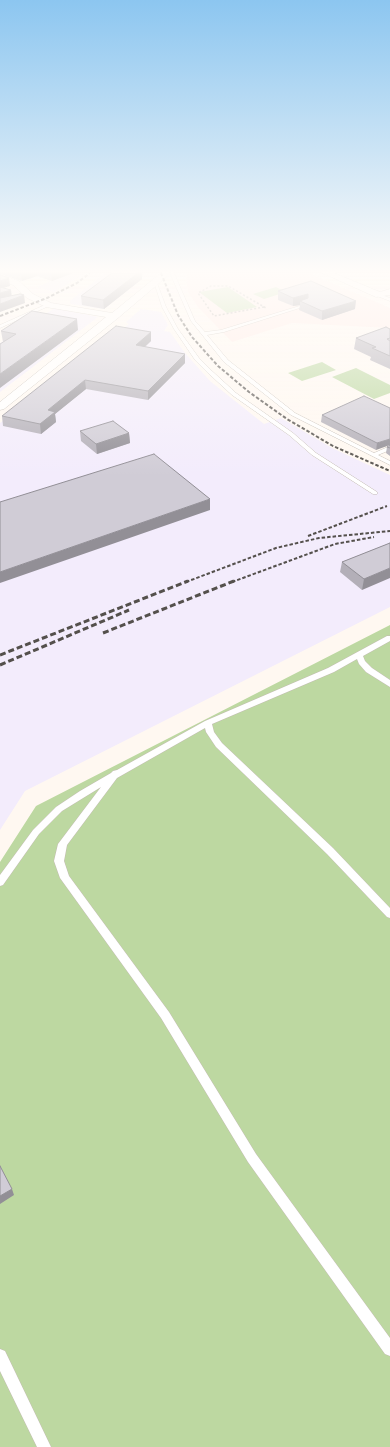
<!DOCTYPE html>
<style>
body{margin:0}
canvas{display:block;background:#fff8f1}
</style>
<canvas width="390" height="1447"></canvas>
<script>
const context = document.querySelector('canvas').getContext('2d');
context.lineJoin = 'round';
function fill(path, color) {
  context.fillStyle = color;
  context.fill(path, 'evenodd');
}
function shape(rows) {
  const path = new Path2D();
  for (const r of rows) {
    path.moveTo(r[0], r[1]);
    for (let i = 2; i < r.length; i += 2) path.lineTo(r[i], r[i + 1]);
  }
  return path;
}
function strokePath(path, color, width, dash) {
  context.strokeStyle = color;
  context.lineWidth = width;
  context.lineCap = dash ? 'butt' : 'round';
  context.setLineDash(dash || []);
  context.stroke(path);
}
fill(shape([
 [32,273,86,273,54,292,37,287,51,281],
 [105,273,145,273,139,278,142,279,104,309,71,304,70,301],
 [55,308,98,317,0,392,0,343],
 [141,309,161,312,168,325,164,331,170,332,185,353,210,381,264,424,281,418,332,448,390,475,390,607,25,791,0,830,0,423,129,324,126,322]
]), '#f3ecfc');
fill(shape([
 [187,273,309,273,390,308,390,328,292,323,232,342,198,307,188,292,186,279]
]), '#ffeae5');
fill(shape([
 [228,287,257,307,227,313,199,292],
 [276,287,286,292,264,299,253,294],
 [322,362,336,370,302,381,288,373],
 [356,368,390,385,390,393,374,399,332,377],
 [390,625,390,1447,0,1447,0,862,36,806]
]), '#bdd8a1');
const service = shape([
 [170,273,174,273,195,321,205,332,221,330,306,304,306,306,224,332,207,335,228,360,295,413,374,453,390,446,390,450,378,455,390,461,390,465,291,415,224,362,191,321,170,273],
 [154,282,157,283,166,307,178,329,199,358,212,371,236,393,293,433,316,453,377,492,377,494,373,494,312,455,289,435,232,395,208,373,195,360,174,329,162,307,154,282],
 [379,294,390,298,390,301,377,296,377,295,379,294],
 [47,304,51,305,0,328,0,325,47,304],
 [387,636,390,636,390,641,363,656,365,661,372,668,390,680,390,687,366,672,359,664,357,659,334,672,212,724,214,732,222,743,333,848,390,908,390,918,387,917,327,854,216,747,206,732,205,728,117,778,67,845,64,861,69,876,169,1012,256,1154,390,1338,390,1356,385,1354,248,1162,161,1018,60,878,54,861,58,844,101,787,62,811,39,834,3,885,0,886,0,875,33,830,56,807,80,791,111,773,113,771,117,770,205,721,328,668,387,636],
 [0,1349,5,1351,51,1447,37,1447,0,1371,0,1349]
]);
const minor = shape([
 [161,273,171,273,118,318,4,409,0,410,0,402,106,317,46,307,27,298,13,285,0,281,0,275,19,281,33,294,51,303,112,313,161,273],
 [322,273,334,273,380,292,390,289,390,295,376,297,322,273]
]);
strokePath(service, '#c3bbb3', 1);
strokePath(minor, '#c3bbb3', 1);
strokePath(shape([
 [264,307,214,316,198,293,211,286,228,286,266,308]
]), '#afaaa4', 1.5, [2, 2]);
fill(service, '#fff');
fill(minor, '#fff');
strokePath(shape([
 [161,273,178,315,192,337,218,366,249,392,287,419,333,446,390,471],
 [0,316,47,298,77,283,90,273],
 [308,536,387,506],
 [186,582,276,548,319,538,390,531],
 [232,582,335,544,374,537]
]), '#54504c', 2, [3.5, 2]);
strokePath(shape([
 [103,633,234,581],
 [0,655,188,581],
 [0,665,129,610]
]), '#54504c', 3, [6, 3]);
fill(shape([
 [0,273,73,273,52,281,37,276,22,281,0,274],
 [112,273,142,273,142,279,104,309,82,305,81,296],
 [311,281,355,309,322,320,299,310,300,305,293,306,278,300,278,291],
 [390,329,390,369,370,360,371,357,354,349,356,338],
 [78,330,3,342,1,331],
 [151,332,151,341,145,347,185,354,185,363,148,400,86,389,55,414,56,422,41,434,3,426,2,416],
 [390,408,376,450,321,422,322,415],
 [80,431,129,433,130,443,97,454,81,441],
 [390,445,390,456,386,453,387,447],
 [390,543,362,590,340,572,342,562]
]), '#b3afb8');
fill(shape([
 [37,273,37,276,22,281,21,274],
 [51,273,73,273,52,281],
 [138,273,142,273,142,279,104,309,103,300],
 [9,278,10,286,0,289,0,281],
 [11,290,12,298,0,301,0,293],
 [308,294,307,303,300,301,300,305,293,306,293,298],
 [24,295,25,303,0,312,0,304],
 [356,301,355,309,322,320,322,311],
 [77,319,78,330,0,388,0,374],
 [151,332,151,341,136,354,136,345],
 [185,354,185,363,148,400,148,391],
 [85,380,86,389,55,414,56,422,41,434,40,424,48,410],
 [129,433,130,443,97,454,96,444],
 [390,439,390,445,376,450,377,443],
 [210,499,210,510,0,583,0,572],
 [390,568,390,578,362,590,364,579],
 [12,1189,14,1195,0,1204,0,1196]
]), '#928f96');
const building = shape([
 [112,273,138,273,103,300,81,296,112,273],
 [0,275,9,278,0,281,0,275],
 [311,281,356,301,322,311,300,301,308,298,308,294,293,298,278,291,311,281],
 [0,287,11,290,0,293,0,287],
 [20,294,24,295,0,304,0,298,20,294],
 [32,311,77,319,0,374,0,344,16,334,1,331,32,311],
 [116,326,151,332,136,345,185,354,148,391,85,380,48,410,55,412,40,424,2,416,116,326],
 [386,327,390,329,390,338,387,339,390,341,390,356,372,348,376,347,356,338,386,327],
 [364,396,390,408,390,439,377,443,322,415,364,396],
 [113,421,129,433,96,444,80,431,113,421],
 [390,445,390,448,387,447,390,445],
 [154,454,210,499,0,572,0,502,154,454],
 [390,543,390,568,364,579,342,562,390,543],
 [0,1166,12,1189,0,1196,0,1166]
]);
fill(building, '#d0ccd6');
strokePath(building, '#928f96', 1);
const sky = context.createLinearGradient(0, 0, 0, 476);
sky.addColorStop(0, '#8cc6f0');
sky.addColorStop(0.57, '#fffcf9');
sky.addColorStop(1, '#fffcf900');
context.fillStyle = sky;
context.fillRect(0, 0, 390, 476);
</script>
